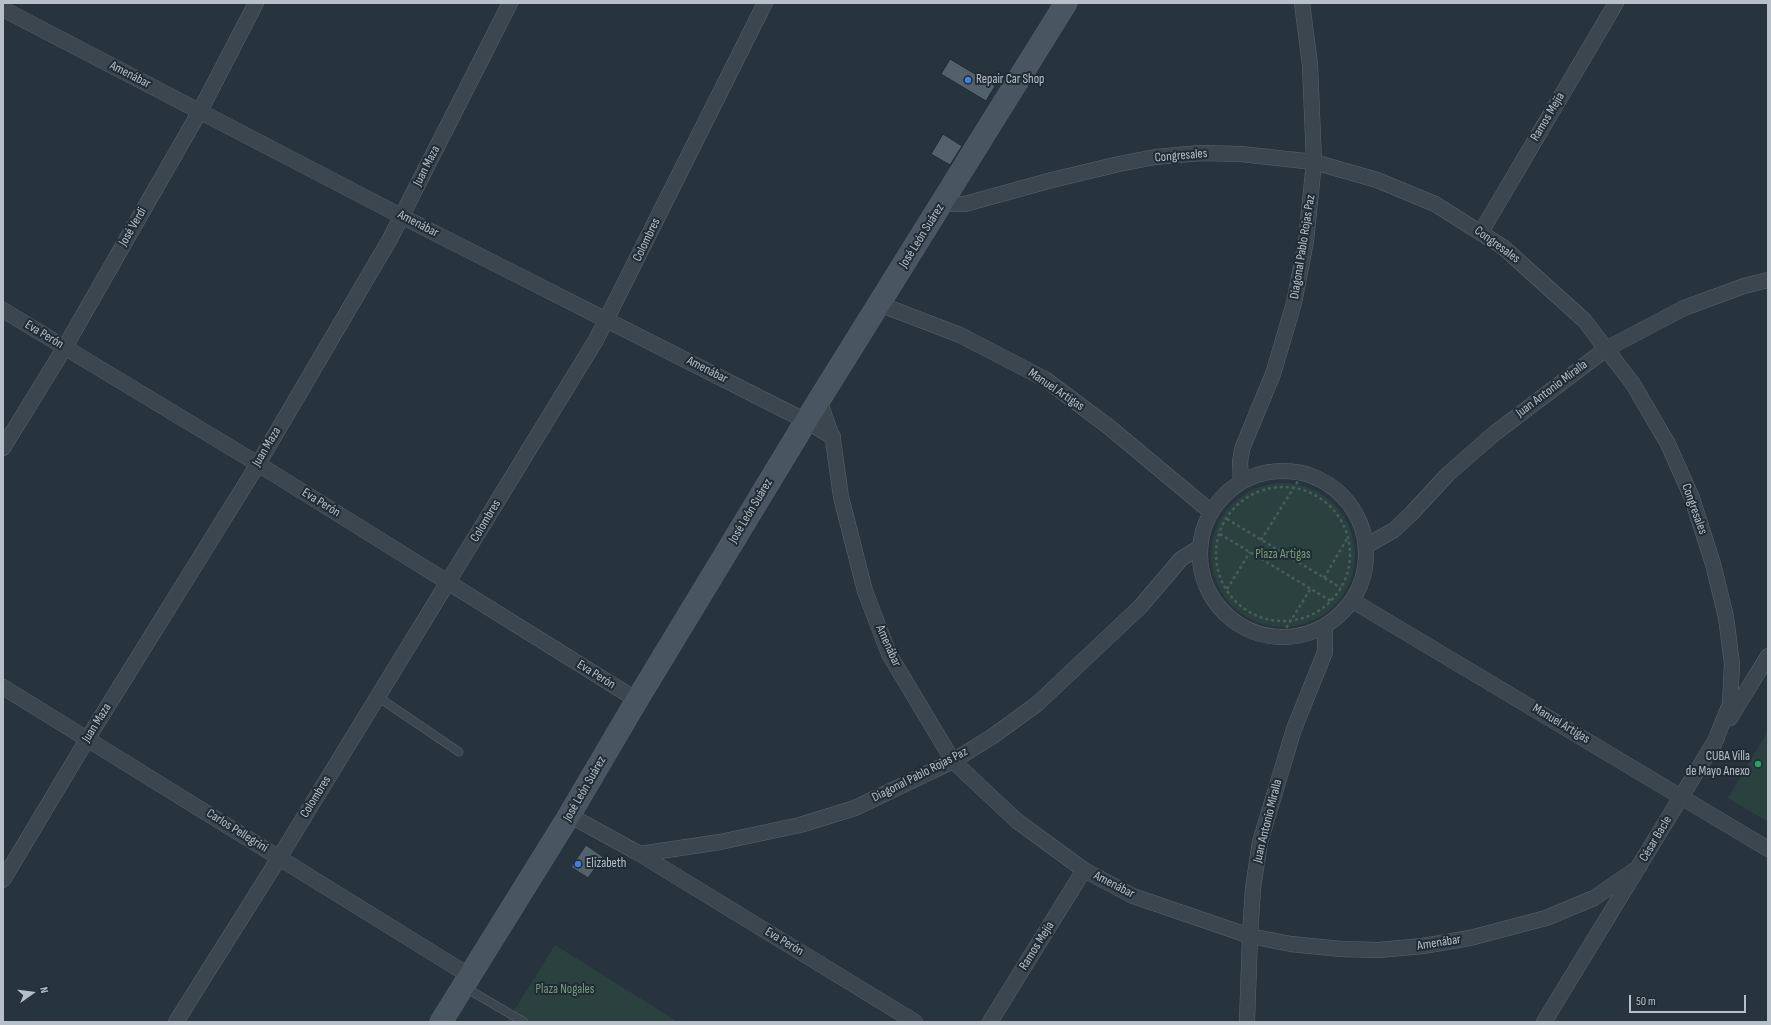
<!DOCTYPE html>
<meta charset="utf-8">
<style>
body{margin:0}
#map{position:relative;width:1771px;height:1025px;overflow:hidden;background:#27343e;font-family:"Sofia Sans Condensed",sans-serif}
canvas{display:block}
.frame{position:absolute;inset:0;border:4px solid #b7c0c9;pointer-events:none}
.north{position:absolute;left:12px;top:973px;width:40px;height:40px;-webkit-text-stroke:3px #202b33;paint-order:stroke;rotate:76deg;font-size:11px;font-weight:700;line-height:16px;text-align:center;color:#b7c0c9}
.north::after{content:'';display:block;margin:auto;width:14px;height:18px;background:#b7c0c9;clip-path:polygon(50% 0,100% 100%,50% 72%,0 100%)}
.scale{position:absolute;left:1629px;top:995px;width:117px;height:18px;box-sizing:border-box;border:2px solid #b7c0c9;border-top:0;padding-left:5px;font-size:12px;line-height:14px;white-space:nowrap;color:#b7c0c9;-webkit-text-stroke:3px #202b33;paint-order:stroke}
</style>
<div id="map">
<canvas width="1771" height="1025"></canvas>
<div class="frame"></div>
<div class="north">N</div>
<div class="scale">50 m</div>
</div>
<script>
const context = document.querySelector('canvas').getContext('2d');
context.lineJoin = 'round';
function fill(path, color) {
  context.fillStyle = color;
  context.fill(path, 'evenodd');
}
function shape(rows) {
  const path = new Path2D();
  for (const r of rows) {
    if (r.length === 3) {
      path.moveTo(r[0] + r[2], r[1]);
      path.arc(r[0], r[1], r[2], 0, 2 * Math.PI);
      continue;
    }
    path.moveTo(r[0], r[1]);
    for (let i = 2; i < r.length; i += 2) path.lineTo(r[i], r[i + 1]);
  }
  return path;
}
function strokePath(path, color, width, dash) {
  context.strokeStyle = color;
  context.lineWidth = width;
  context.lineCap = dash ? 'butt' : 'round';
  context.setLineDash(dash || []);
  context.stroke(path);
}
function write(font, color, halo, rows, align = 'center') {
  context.font = font + ' "Sofia Sans Condensed",sans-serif';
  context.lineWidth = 4;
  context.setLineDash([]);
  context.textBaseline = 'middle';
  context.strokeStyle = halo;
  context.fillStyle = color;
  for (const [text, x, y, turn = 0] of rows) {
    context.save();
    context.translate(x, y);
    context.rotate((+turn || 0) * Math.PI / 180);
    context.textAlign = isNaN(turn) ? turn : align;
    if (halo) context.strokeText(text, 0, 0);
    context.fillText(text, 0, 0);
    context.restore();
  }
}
fill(shape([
 [1283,555,72],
 [1768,731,1768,822,1728,798],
 [555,945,678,1022,507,1022]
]), '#2a413f');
const building = shape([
 [950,59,995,86,986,101,941,74,950,59],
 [943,134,962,146,950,165,931,154,943,134],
 [586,845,603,857,588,878,571,867,586,845]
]);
fill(building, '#53616b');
strokePath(building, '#222d35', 1);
const lane = shape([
 [378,697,459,752],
 [464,987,524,1022]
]);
const street = shape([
 [3,9,401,216,806,421,833,437],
 [941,204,965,204,1052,180,1119,164,1155,157,1201,153,1241,154,1314,162,1377,180,1435,204,1503,247,1584,320,1633,384,1668,444,1692,498,1713,564,1726,617,1732,664,1730,704,1713,746],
 [1481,232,1616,3],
 [879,304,960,335,1045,379,1109,427,1211,512],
 [3,310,258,464,637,700],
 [819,400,833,440,841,497,865,591,889,654,953,761,1017,821,1084,870,1133,896,1250,936,1291,944,1341,949,1379,950,1423,946,1470,938,1546,918,1594,898,1639,867],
 [3,448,65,347,200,111,256,3],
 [1283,554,83],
 [1241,482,1240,462,1242,449,1273,374,1294,303,1306,241,1314,162,1310,65,1302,3],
 [1366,546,1394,530,1411,514,1448,474,1495,433,1606,349,1684,308,1744,286,1768,280],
 [1353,601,1768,849],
 [3,687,470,976],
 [1730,718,1768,656],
 [569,815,640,854,915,1022],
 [640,854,720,842,800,825,855,808,953,761,993,736,1037,704,1140,607,1181,559,1200,547],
 [3,880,88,738,258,464,390,239,510,3],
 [176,1022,279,858,596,340,765,3],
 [990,1022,1084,870],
 [1247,1022,1250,936,1253,888,1260,842,1294,729,1325,652,1325,627],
 [1544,1022,1717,738]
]);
const secondary = shape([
 [441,1022,567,819,637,700,806,421,1066,3]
]);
strokePath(lane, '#59636c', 9);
strokePath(street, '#59636c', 16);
strokePath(secondary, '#59636c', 23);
strokePath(shape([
 [1283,554,67],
 [1227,519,1341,588],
 [1220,534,1331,601],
 [1261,540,1303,473],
 [1324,578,1348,537],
 [1227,589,1250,552],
 [1280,638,1311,588]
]), '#495d5d', 2.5, [3, 3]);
strokePath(lane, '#3b464e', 8);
strokePath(street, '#3b464e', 15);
strokePath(secondary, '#495561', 22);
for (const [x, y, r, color] of [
 [968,80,4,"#3f7fe0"],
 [1758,764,4,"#2e9e5b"],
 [578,864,4,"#3f7fe0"]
]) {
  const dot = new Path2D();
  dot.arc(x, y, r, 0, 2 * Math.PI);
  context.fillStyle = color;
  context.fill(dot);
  strokePath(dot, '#202b33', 1.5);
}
write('13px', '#b7c0c9', '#202b33', [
 ["Amenábar",130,75,27],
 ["Ramos Mejía",1548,117,-59],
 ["Congresales",1181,156,-5],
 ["Juan Maza",427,166,-63],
 ["Amenábar",418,224,27],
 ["José Verdi",133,227,-60],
 ["José León Suárez",922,236,-58],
 ["Colombres",647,240,-64],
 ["Congresales",1497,245,36],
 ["Diagonal Pablo Rojas Paz",1303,247,-81],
 ["Eva Perón",44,335,31],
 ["Amenábar",707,370,27],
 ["Juan Antonio Miralla",1552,389,-37],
 ["Manuel Artigas",1056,390,34],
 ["Juan Maza",267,447,-59],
 ["Eva Perón",321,503,32],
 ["Congresales",1694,509,70],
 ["José León Suárez",751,511,-59],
 ["Colombres",486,521,-59],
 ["Amenábar",888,646,66],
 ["Eva Perón",596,675,32],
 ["Juan Maza",97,723,-58],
 ["Manuel Artigas",1561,724,31],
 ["Diagonal Pablo Rojas Paz",920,775,-27],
 ["José León Suárez",585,789,-60],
 ["Colombres",316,797,-58],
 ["Juan Antonio Miralla",1268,821,-76],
 ["Carlos Pellegrini",237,831,32],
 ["César Bacle",1656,839,-59],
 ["Amenábar",1114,885,27],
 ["Eva Perón",784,942,31],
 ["Amenábar",1439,943,-9],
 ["Ramos Mejía",1037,946,-58]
]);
write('13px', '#b7c0c9', '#202b33', [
 ["Repair Car Shop",976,80],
 ["CUBA Villa",1750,757,"right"],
 ["de Mayo Anexo",1750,772,"right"],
 ["Elizabeth",586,864]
], 'left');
write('13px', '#779d7b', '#202b33', [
 ["Plaza Artigas",1283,555],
 ["Plaza Nogales",565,990]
]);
</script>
